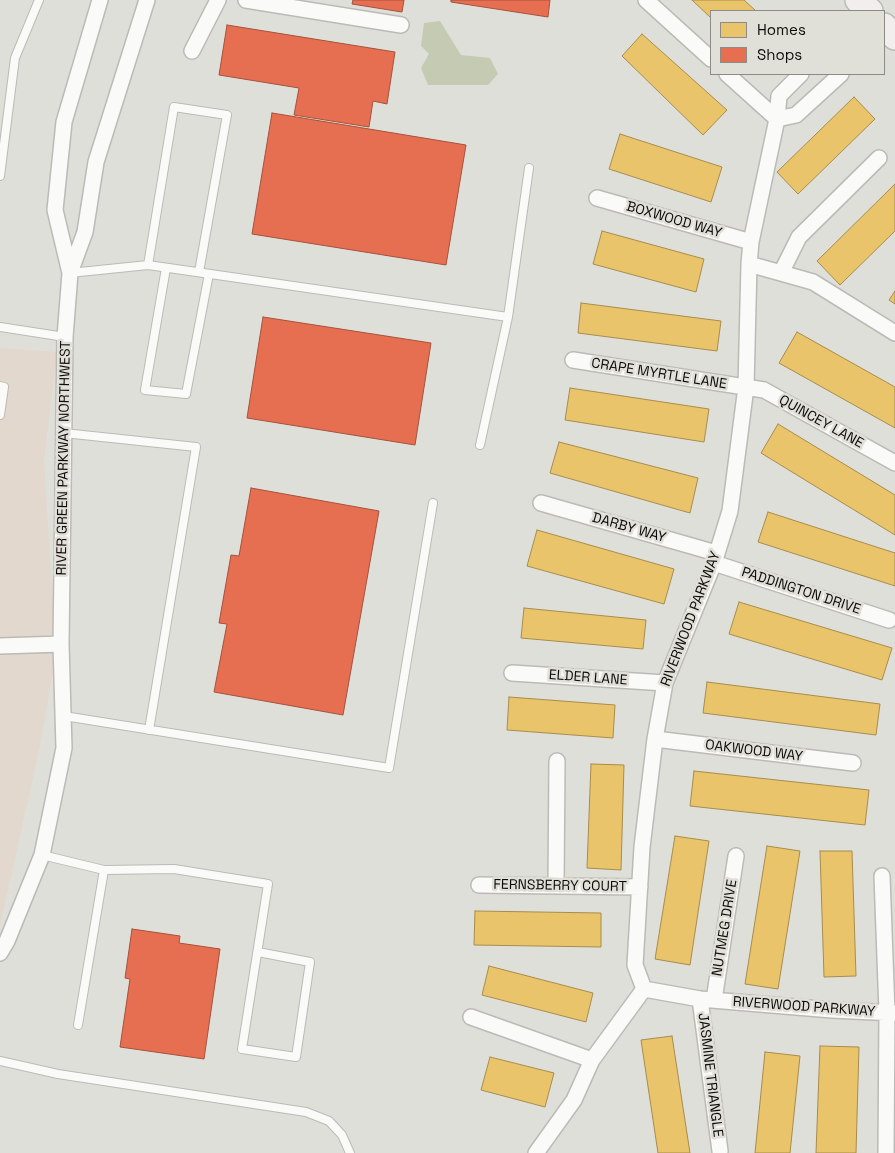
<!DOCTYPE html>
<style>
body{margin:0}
#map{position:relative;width:895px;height:1153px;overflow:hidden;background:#dfdfda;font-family:"Space Grotesk",sans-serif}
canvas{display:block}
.legend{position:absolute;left:710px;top:10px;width:175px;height:65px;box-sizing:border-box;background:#e1e0d8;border:1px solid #8c8b85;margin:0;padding:6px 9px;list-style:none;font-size:15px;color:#0c0b09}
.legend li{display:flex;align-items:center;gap:10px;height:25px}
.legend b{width:25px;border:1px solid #8c8b85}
</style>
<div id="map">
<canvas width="895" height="1153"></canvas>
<ul class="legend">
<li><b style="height:14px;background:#e9c46a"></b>Homes</li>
<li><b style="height:14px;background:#e76f51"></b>Shops</li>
</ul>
</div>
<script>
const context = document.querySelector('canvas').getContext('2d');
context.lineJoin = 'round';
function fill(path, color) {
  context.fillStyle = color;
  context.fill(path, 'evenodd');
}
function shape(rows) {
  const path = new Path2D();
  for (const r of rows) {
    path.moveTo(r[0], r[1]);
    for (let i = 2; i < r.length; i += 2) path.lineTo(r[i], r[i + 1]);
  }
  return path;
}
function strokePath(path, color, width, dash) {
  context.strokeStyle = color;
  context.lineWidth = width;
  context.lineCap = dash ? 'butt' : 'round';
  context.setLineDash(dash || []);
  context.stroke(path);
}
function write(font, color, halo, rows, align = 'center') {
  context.font = font + ' "Space Grotesk",sans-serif';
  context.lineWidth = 5;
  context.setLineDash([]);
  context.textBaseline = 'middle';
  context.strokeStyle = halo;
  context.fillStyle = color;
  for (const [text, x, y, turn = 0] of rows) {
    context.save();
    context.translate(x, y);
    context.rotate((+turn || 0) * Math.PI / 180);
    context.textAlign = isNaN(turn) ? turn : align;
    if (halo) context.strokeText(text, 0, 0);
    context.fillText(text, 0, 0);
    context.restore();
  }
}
fill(shape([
 [0,348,57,352,44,460,56,654,40,746,0,926]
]), '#e2d8cd');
fill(shape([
 [440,21,461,55,490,58,498,74,488,85,428,85,421,68,429,54,421,46,424,23]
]), '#c5cbb2');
const homes = shape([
 [692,0,744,0,756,11,711,11,711,18,692,0],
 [642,34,727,110,703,135,622,56,642,34],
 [854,97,875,119,798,194,777,172,854,97],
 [620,134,722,167,711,202,609,169,620,134],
 [895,184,895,231,840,285,817,261,895,184],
 [602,231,704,259,696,292,593,264,602,231],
 [895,291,895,304,889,300,895,291],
 [581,303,721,321,717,351,578,333,581,303],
 [797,332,895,387,895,428,779,363,797,332],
 [570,388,709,409,704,442,565,420,570,388],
 [778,424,895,495,895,535,761,453,778,424],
 [559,442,698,478,690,513,550,473,559,442],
 [768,512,895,553,895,586,758,542,768,512],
 [537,530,674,569,664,604,527,566,537,530],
 [739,602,892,648,882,680,729,634,739,602],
 [524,608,646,620,643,649,521,638,524,608],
 [707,682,880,704,876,735,703,713,707,682],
 [509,697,615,705,613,738,507,730,509,697],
 [591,764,624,765,621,870,587,868,591,764],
 [694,771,869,790,865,825,690,806,694,771],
 [675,836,709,841,690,965,655,959,675,836],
 [767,846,800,851,778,989,745,984,767,846],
 [820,851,852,851,856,976,824,977,820,851],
 [475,911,601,913,601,947,474,945,475,911],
 [489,966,593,993,586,1022,482,995,489,966],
 [672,1036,690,1153,658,1153,641,1040,672,1036],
 [820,1046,859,1047,856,1153,816,1153,820,1046],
 [765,1052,800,1056,790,1153,755,1153,765,1052],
 [490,1057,554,1073,545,1107,481,1090,490,1057]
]);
fill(homes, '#e9c46a');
strokePath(homes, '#a78c4d', 1);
const shops = shape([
 [353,0,404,0,402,12,352,4,353,0],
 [451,0,550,0,548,17,451,2,451,0],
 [227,25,395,52,387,104,373,101,369,127,294,115,299,88,219,75,227,25],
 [272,113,466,145,446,265,252,234,272,113],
 [263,317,431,343,415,445,247,418,263,317],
 [251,488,379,511,343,715,214,692,227,624,219,623,231,555,239,556,251,488],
 [132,929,180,936,179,943,220,949,204,1059,120,1047,130,979,125,978,132,929]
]);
fill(shops, '#e76f51');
strokePath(shops, '#a5513b', 1);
const service = shape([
 [0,176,15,58,39,0],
 [148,265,174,107,227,115,199,272],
 [166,268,145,390,186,394,209,274],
 [70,273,148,265,508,317,529,168],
 [0,327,65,337],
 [0,386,4,387,0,415],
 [64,433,196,447,149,730],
 [480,445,508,317],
 [64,716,389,768,433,503],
 [42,855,104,870,78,1025],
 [104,870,174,869,268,884,242,1049,296,1057,310,962,258,952],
 [0,1061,58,1074,306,1112,329,1121,342,1135,350,1153]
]);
const minor = shape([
 [246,0,401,25],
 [646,0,711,59],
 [192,51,218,0],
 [727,74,777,119],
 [777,119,796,115,841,74],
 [597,198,751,242],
 [749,264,813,282,895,333],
 [70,273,55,210,64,122,100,0],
 [781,273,799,237,879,158],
 [573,360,764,390,895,463],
 [541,503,716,553],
 [714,563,889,620],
 [0,646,61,644],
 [512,673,665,683],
 [655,739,853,763],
 [882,876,887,1012,886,1153],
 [479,885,640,887],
 [556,886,557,761],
 [0,953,7,941,42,855,64,748,61,644,65,337,70,273,85,232,96,162,147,0],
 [644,989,635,965,642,847,655,739,665,683,714,563,730,511,746,387,749,264,751,242,777,119,779,96,801,74],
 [644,989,700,999,832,1010,895,1013],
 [700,999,720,1151],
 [714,1000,736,856],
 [471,1017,592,1060],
 [536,1153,574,1100,592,1060,644,989]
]);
const trunk = shape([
 [858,0,870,11],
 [884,26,895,37]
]);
strokePath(service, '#bbbab6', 10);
strokePath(minor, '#bbbab6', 18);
strokePath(trunk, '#babab7', 28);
strokePath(service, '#fafaf9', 8);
strokePath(minor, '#fafaf9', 15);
strokePath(trunk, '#f2eeee', 25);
write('14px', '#0c0b09', '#e1e0d8', [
 ["BOXWOOD WAY",674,220,16],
 ["CRAPE MYRTLE LANE",659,374,9],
 ["QUINCEY LANE",821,422,29],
 ["RIVER GREEN PARKWAY NORTHWEST",64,458,-89],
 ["DARBY WAY",629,528,16],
 ["PADDINGTON DRIVE",801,591,18],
 ["RIVERWOOD PARKWAY",691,619,-69],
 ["ELDER LANE",588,678,4],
 ["OAKWOOD WAY",754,751,7],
 ["FERNSBERRY COURT",560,886,1],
 ["NUTMEG DRIVE",725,928,-81],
 ["RIVERWOOD PARKWAY",804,1007,4],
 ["JASMINE TRIANGLE",710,1075,83]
]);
</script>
